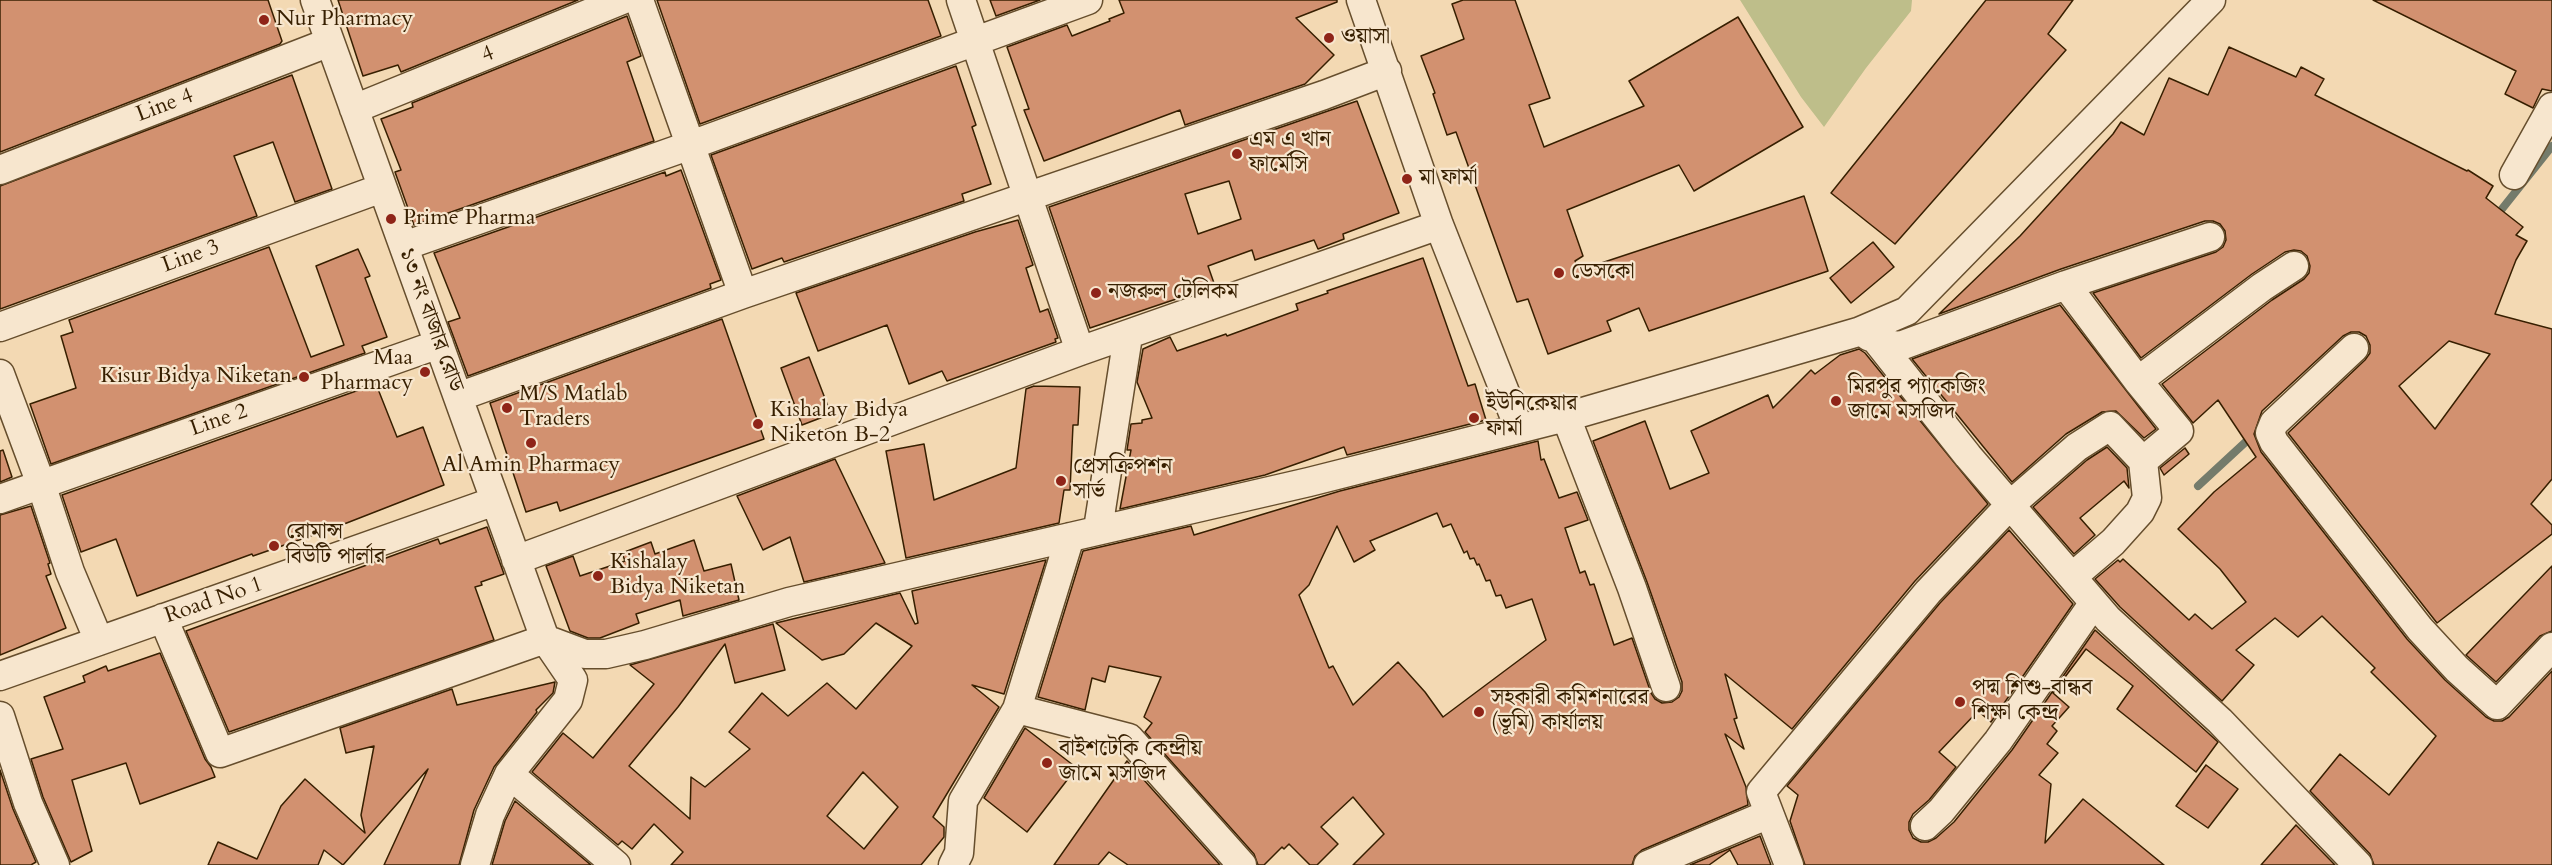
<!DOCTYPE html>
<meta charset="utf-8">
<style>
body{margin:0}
canvas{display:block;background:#f3d9b3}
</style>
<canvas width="2552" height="865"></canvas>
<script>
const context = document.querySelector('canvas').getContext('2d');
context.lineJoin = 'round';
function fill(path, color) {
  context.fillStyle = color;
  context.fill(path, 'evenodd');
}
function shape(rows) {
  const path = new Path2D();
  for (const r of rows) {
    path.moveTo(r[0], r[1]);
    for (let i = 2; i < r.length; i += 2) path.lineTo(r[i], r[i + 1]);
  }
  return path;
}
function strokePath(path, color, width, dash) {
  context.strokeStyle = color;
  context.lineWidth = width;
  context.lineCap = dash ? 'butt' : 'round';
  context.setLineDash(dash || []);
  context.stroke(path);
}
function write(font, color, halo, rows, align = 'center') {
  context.font = font + ' Cardo,"Noto Serif Bengali",serif';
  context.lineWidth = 4.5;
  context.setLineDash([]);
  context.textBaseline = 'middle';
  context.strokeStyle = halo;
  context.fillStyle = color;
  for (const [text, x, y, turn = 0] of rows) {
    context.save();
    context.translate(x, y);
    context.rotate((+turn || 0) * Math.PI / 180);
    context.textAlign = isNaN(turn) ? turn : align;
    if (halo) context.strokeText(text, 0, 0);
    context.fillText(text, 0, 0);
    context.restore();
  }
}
fill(shape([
 [1740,0,1912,0,1911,11,1866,68,1824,127,1801,97]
]), '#bebe8a');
strokePath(shape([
 [2494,219,2552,146],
 [2198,486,2264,425]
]), '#747b6b', 8);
const building = shape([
 [0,0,268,0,282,41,280,44,0,152,0,0],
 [338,0,578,0,401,72,398,65,363,76,338,0],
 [657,0,928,0,941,36,700,124,657,0],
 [990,0,1040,0,996,16,990,0],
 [1119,0,1337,0,1337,2,1296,18,1334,55,1305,84,1185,125,1180,110,1044,161,1024,110,1029,109,1007,47,1067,25,1072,36,1110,21,1109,19,1124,13,1119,0],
 [1463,0,1515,0,1550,98,1529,105,1544,147,1644,106,1629,81,1738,17,1803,127,1694,191,1679,165,1567,210,1583,256,1575,261,1580,270,1804,196,1828,271,1649,331,1639,308,1607,321,1611,331,1548,354,1528,299,1517,302,1456,132,1447,135,1433,94,1435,93,1421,56,1464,39,1452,4,1463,0],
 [1986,0,2073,0,2048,34,2066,50,1895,244,1831,193,1986,0],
 [2373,0,2552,0,2552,91,2542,89,2533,108,2505,94,2516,71,2373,0],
 [627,16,641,56,627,62,654,141,414,225,395,172,401,170,381,119,413,107,412,103,627,16],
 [2229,47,2296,77,2301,67,2324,79,2315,95,2467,171,2468,170,2493,186,2486,198,2523,227,2516,235,2527,241,2516,260,2495,314,2552,329,2552,479,2531,504,2552,525,2552,534,2437,623,2288,433,2365,360,2370,353,2370,345,2366,336,2359,332,2351,332,2343,336,2262,411,2254,434,2261,452,2407,639,2445,680,2486,717,2494,721,2502,721,2509,717,2552,671,2552,865,2374,865,2370,854,2310,791,2340,754,2389,795,2436,736,2371,672,2375,668,2322,616,2298,637,2275,618,2236,650,2254,665,2222,701,2120,607,2095,579,2118,560,2120,562,2123,559,2189,620,2195,614,2212,629,2246,602,2220,569,2178,529,2214,492,2256,457,2218,400,2193,423,2162,384,2272,300,2304,279,2309,273,2310,266,2307,256,2301,251,2294,250,2285,252,2252,274,2141,358,2093,293,2216,252,2223,247,2226,240,2225,231,2220,224,2213,221,2205,221,2061,269,1939,314,2020,236,2113,134,2121,122,2144,135,2169,78,2208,95,2229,47],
 [2449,341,2490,354,2435,429,2399,386,2449,341],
 [956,66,976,125,972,127,991,184,962,194,964,201,784,262,782,258,752,269,711,155,956,66],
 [292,75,332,189,295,202,273,142,234,156,257,216,0,309,0,186,292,75],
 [1357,101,1399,213,1343,234,1344,239,1318,249,1314,240,1255,260,1252,250,1208,266,1215,286,1090,328,1049,207,1357,101],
 [1229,181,1241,219,1198,234,1185,194,1229,181],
 [681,170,721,280,710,284,711,288,468,376,448,322,460,318,434,253,665,172,666,176,681,170],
 [1018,220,1033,265,1026,268,1040,312,1048,309,1058,338,1055,339,1056,342,947,381,942,371,909,384,887,325,818,351,796,293,975,232,1018,220],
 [1873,242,1894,267,1851,303,1830,278,1873,242],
 [269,247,311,357,344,345,316,266,358,249,370,276,365,278,387,337,362,346,365,353,51,464,30,404,76,388,61,336,73,332,69,320,269,247],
 [1423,258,1468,386,1475,384,1486,420,1347,455,1344,447,1265,475,1120,509,1131,450,1127,450,1131,424,1142,423,1142,420,1152,418,1137,382,1143,349,1170,337,1177,351,1226,334,1227,336,1298,310,1296,304,1328,293,1327,291,1423,258],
 [2060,305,2156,429,2144,438,2116,411,2102,412,2066,434,2012,482,1912,359,2060,305],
 [722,319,764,439,560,511,557,502,526,512,490,403,722,319],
 [1859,349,1865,353,1988,504,1915,581,1792,729,1725,674,1737,718,1734,719,1744,749,1725,734,1746,787,1748,805,1642,850,1635,856,1632,865,1353,865,1384,834,1353,797,1321,827,1338,844,1317,865,1310,865,1289,844,1284,849,1282,847,1264,865,1258,865,1254,854,1145,732,1152,723,1144,717,1161,677,1109,666,1105,682,1092,678,1085,710,1038,697,1083,551,1191,526,1194,535,1340,491,1538,441,1541,460,1544,459,1559,498,1577,492,1588,520,1565,528,1580,573,1585,571,1590,585,1594,584,1614,645,1632,638,1651,693,1655,699,1662,703,1672,702,1679,697,1682,691,1682,682,1647,582,1593,441,1645,421,1670,489,1709,473,1691,431,1768,395,1773,408,1811,370,1815,374,1840,355,1859,349],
 [1437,513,1443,527,1451,524,1464,553,1467,551,1470,559,1474,558,1477,565,1479,564,1486,581,1490,580,1496,596,1501,595,1506,608,1532,599,1546,640,1443,717,1425,692,1398,662,1353,705,1333,666,1329,668,1299,595,1309,585,1337,526,1354,562,1375,550,1370,541,1437,513],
 [809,357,831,414,802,425,781,368,809,357],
 [376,384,397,437,423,427,444,485,339,526,253,556,252,554,137,596,116,539,81,552,62,495,376,384],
 [1034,386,1080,387,1078,425,1073,425,1070,490,1064,490,1059,523,906,558,886,451,924,444,934,500,1016,468,1026,389,1034,386],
 [2107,447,2127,468,2129,488,2124,481,2080,518,2095,535,2074,554,2033,507,2087,460,2107,447],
 [2185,448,2189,454,2164,475,2160,468,2185,448],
 [3,450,12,477,0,482,0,451,3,450],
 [835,459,885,563,804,582,790,537,763,550,737,496,835,459],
 [31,506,50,563,48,564,51,574,46,576,66,628,0,655,0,515,31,506],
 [487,527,504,574,481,582,482,585,475,587,494,640,229,732,186,631,438,539,440,544,487,527],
 [2009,530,2073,604,1991,722,1978,711,1939,752,1956,767,1929,800,1913,814,1909,822,1909,830,1913,838,1921,842,1928,842,1936,838,1954,822,2012,750,2095,630,2218,742,2196,772,2117,709,2133,686,2086,649,2053,693,2069,707,2052,726,2057,731,2047,744,2058,753,2039,775,2051,784,2045,843,2083,799,2164,865,1805,865,1790,821,1798,795,1787,786,1940,603,2009,530],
 [694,540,704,571,731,564,739,600,683,616,680,600,636,614,639,623,600,638,588,638,570,631,546,566,573,556,580,576,625,561,622,553,651,542,655,554,694,540],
 [1046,560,1004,694,972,685,999,707,933,817,944,827,944,837,921,865,671,865,683,852,654,824,632,849,622,841,618,845,532,772,563,733,593,758,654,684,630,665,773,624,785,670,735,683,725,644,678,707,629,766,690,819,691,777,705,787,750,749,729,732,762,693,788,716,827,683,856,709,912,646,876,623,844,654,822,660,776,623,900,593,915,624,918,623,912,591,1046,560],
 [863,772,898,807,864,849,827,816,863,772],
 [2552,566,2552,631,2540,636,2496,682,2466,655,2552,566],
 [160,653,205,759,211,767,215,777,140,804,126,763,72,780,92,851,71,862,43,797,31,759,63,749,44,697,85,682,83,676,106,666,108,671,160,653],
 [555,682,553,693,536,710,537,712,494,767,474,810,459,865,384,865,428,769,343,865,324,850,318,865,208,865,218,842,257,859,281,806,305,779,365,833,361,815,374,746,346,753,340,728,452,689,457,705,555,682],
 [1025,728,1073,765,1071,775,1027,832,984,798,1025,728],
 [1127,761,1220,865,1128,865,1109,852,1098,865,1054,865,1127,761],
 [2206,765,2238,789,2208,828,2176,806,2206,765],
 [0,770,13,809,36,862,31,865,0,865,0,770],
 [515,801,591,865,492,865,505,821,515,801],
 [2296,825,2335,865,2261,865,2296,825],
 [1760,836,1771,865,1738,865,1730,850,1709,865,1690,865,1760,836]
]);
fill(building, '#d29170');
strokePath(building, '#371f00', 1.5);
const street = shape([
 [315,0,545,639,573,680,568,700,509,774,490,815,475,865],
 [639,0,743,294],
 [961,0,1080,351],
 [1361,0,1439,225,1519,428],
 [354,109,622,0],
 [0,170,330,42],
 [2514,175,2552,107],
 [404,246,691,145,1088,0],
 [0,327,382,188],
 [1868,336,1895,346,1903,345,2066,285,2210,237],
 [1877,341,1968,456,2108,619,2220,721,2358,865],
 [2354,348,2274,423,2270,433,2274,442,2420,629,2457,669,2497,705,2552,647],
 [0,374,41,484,70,572,99,641],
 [2138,381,2262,287,2294,266],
 [458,397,743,294,1324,95,1387,71],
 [1566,417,1632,588,1666,687],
 [0,499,439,344],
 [1098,529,1128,336],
 [516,560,1080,351,1439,225],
 [2072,577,2113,542,2140,512,2147,498,2143,461],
 [163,618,220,753,545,639,585,654,606,654,645,645,789,602,1309,482,1566,417,1858,332,1907,311,2211,0],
 [0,676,495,501],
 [1017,709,1129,738,1242,865],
 [0,716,28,803,55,865],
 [509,774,616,865],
 [1925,826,1941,811,1998,741,2093,604],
 [953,865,959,853,963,801,1017,709,1070,537],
 [1648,865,1769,814],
 [1789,865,1761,792,1928,592,2010,505,2077,447,2110,426,2143,461,2179,431,2138,381,2066,285]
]);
strokePath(street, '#664e2d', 31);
strokePath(street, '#f7e6ce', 28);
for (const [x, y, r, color] of [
 [264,20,6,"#8f2418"],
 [1329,38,6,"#8f2418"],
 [1237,154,6,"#8f2418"],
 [1407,179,6,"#8f2418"],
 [391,219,6,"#8f2418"],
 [1559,273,6,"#8f2418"],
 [1096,293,6,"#8f2418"],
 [425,372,6,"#8f2418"],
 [304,377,6,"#8f2418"],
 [1836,401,6,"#8f2418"],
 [507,408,6,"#8f2418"],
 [1474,418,6,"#8f2418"],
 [758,424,6,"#8f2418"],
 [531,443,6,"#8f2418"],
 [1061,481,6,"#8f2418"],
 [274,546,6,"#8f2418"],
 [598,576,6,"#8f2418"],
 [1960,702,6,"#8f2418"],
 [1479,712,6,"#8f2418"],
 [1047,763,6,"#8f2418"]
]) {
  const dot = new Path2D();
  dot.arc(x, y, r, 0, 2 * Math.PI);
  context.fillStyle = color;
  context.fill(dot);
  strokePath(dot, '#f7e6ce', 2);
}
write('22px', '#371f00', '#f7e6ce', [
 ["Nur Pharmacy",276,20],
 ["ওয়াসা",1341,38],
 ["এম এ খান",1249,141],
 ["ফার্মেসি",1249,166],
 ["মা ফার্মা",1419,179],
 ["Prime Pharma",403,219],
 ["ডেসকো",1571,273],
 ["নজরুল টেলিকম",1108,293],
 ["Maa",413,359,"right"],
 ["Pharmacy",413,384,"right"],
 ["Kisur Bidya Niketan",292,377,"right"],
 ["মিরপুর প্যাকেজিং",1848,388],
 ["জামে মসজিদ",1848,413],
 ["M/S Matlab",519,395],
 ["Traders",519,420],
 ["ইউনিকেয়ার",1486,405],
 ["ফার্মা",1486,430],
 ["Kishalay Bidya",770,411],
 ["Niketon B-2",770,436],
 ["Al Amin Pharmacy",531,466,"center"],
 ["প্রেসক্রিপশন",1073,468],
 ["সার্ভ",1073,493],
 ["রোমান্স",286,533],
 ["বিউটি পার্লার",286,558],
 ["Kishalay",610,563],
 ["Bidya Niketan",610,588],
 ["পদ্ম শিশু-বান্ধব",1972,689],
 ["শিক্ষা কেন্দ্র",1972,714],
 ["সহকারী কমিশনারের",1491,699],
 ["(ভূমি) কার্যালয়",1491,724],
 ["বাইশটেকি কেন্দ্রীয়",1059,750],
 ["জামে মসজিদ",1059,775]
], 'left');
write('22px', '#371f00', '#f7e6ce', [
 ["4",488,55,-22],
 ["Line 4",165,106,-21],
 ["Line 3",191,257,-20],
 ["১৩ নং বাজার রোড",430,320,70],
 ["Line 2",219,421,-19],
 ["Road No 1",214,601,-19]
]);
</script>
